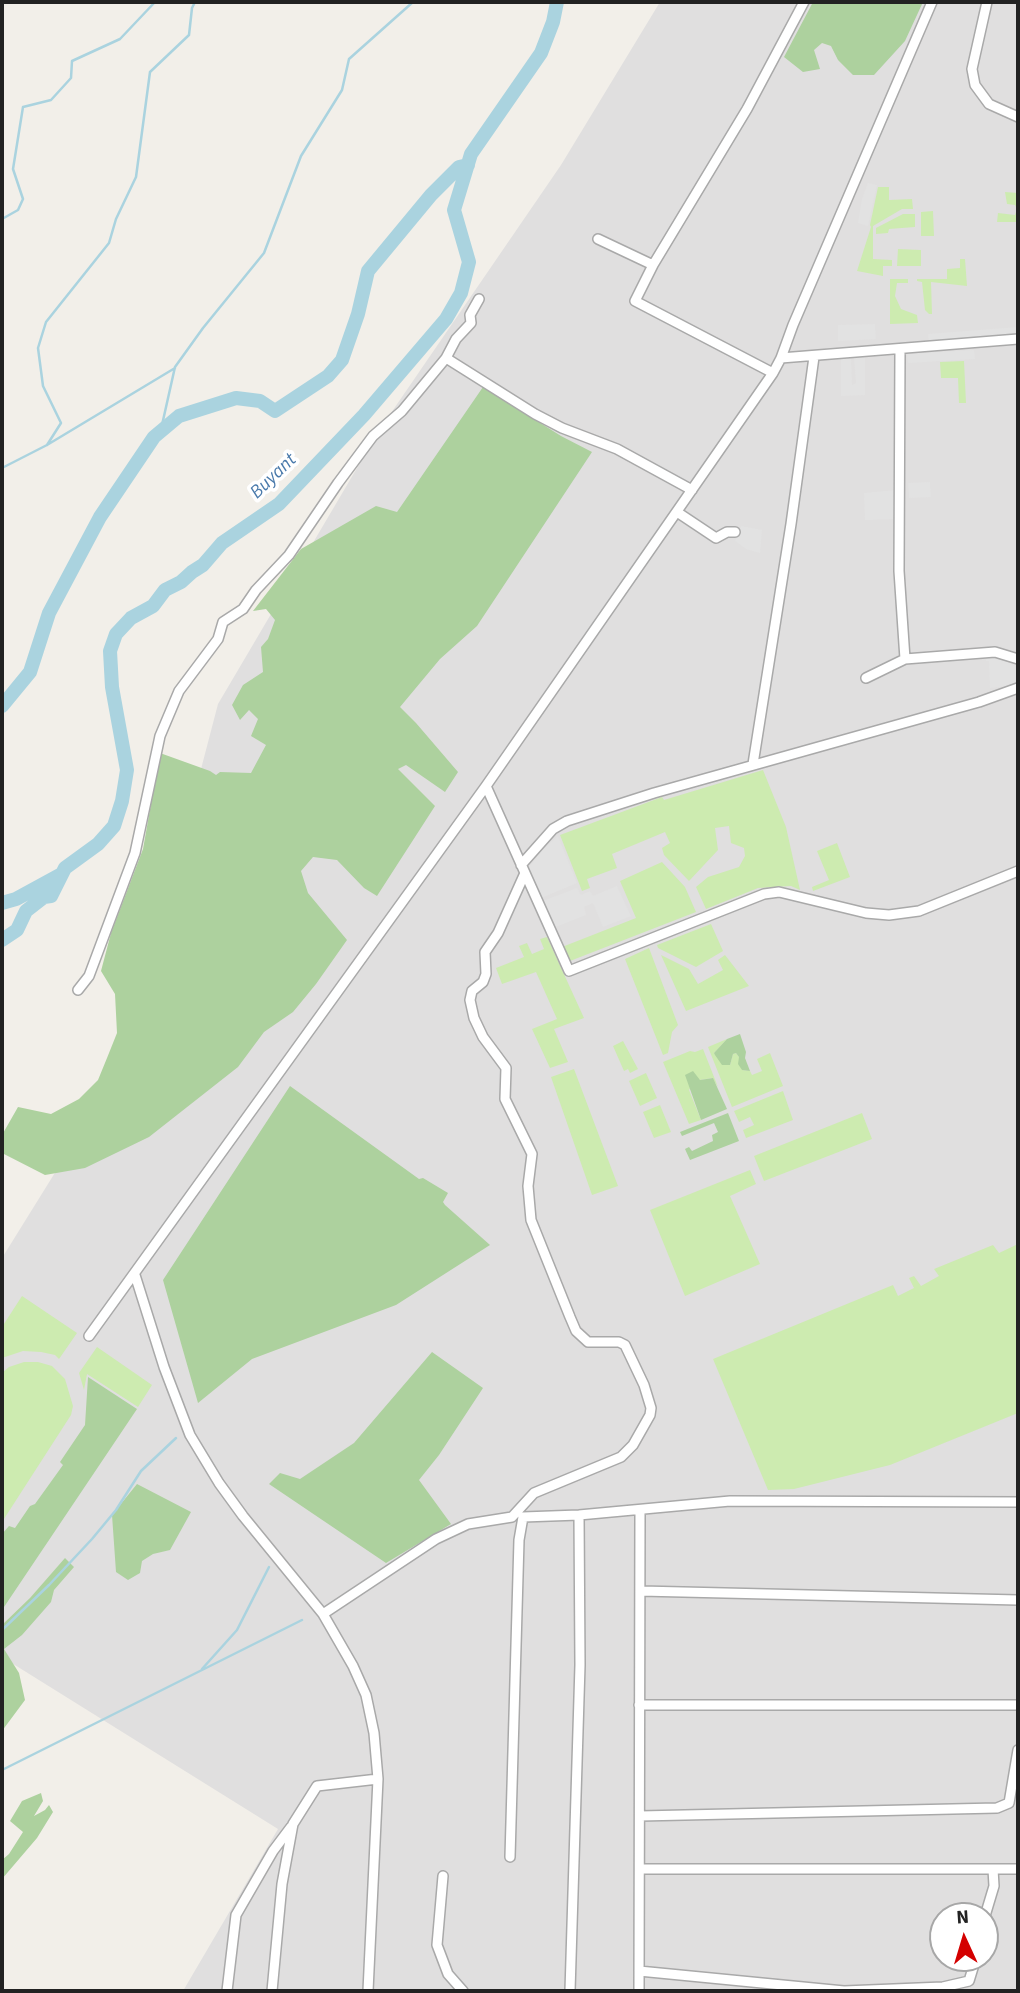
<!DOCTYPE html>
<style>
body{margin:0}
#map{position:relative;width:1020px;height:1993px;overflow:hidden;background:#f2efe9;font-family:"Source Sans 3",sans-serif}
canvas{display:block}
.frame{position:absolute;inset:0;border:4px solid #222;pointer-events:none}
.north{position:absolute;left:929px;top:1902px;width:70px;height:70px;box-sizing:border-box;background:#fff;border:2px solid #a7a7a7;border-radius:50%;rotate:356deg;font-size:19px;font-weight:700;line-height:28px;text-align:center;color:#222}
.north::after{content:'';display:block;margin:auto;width:24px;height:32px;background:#d40000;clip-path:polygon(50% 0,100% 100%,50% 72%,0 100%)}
</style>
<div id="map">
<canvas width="1020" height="1993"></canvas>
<div class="frame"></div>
<div class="north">N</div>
</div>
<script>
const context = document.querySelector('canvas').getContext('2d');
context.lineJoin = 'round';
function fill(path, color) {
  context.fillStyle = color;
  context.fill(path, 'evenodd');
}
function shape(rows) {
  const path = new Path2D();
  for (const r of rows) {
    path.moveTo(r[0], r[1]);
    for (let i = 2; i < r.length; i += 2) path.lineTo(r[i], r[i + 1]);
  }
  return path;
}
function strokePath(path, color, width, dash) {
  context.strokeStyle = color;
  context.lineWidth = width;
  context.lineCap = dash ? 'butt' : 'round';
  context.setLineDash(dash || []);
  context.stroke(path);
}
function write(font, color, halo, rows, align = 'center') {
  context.font = font + ' "Source Sans 3",sans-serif';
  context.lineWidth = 7;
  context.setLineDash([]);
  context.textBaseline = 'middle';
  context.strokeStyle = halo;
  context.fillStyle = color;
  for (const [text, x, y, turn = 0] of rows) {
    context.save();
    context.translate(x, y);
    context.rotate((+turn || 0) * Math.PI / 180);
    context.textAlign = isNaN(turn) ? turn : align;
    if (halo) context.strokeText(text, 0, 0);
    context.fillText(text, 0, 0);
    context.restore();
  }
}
fill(shape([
 [660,2,1018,2,1018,1991,183,1991,278,1829,2,1657,2,1258,125,1060,218,704,380,429,561,165],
 [943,1916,985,1916,985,1958,943,1958]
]), '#e0dfdf');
fill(shape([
 [878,187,889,187,889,200,912,199,913,209,902,209,873,226,873,259,892,260,892,266,883,266,883,276,857,271,871,227,870,225],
 [1005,192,1018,193,1017,222,997,222,998,213,1015,215,1017,209,1015,205,1007,204],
 [933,211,934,236,921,236,921,212],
 [903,214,915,214,915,227,889,229,888,233,876,234,876,228],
 [898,249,921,250,921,266,897,266],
 [960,259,965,259,967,286,931,282,932,314,929,314,925,310,922,282,917,281,917,279,947,279,947,269,960,268],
 [890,279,908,279,908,283,897,283,895,296,901,309,917,315,918,323,890,324],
 [964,361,966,403,959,403,958,378,941,378,940,362],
 [763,770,786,827,800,890,791,886,758,888,706,909,696,887,708,877,739,867,745,856,744,848,731,843,729,826,715,828,718,850,689,881,664,855,662,848,670,843,665,832,612,854,617,868,587,879,590,888,582,891,560,835,662,797,664,800],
 [837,843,850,877,813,891,812,887,829,880,817,851],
 [662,862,685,887,696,912,570,961,567,959,562,947,636,918,620,881],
 [711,924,723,951,696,967,658,948,657,945],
 [547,937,584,1018,554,1029,568,1062,550,1068,532,1029,557,1019,536,972,502,984,496,968,524,957,519,946,527,943,532,954,544,949,540,939],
 [649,948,678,1025,672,1032,668,1053,663,1055,625,959],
 [661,955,689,969,698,984,723,970,718,960,725,955,749,986,686,1011],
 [727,1039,714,1053,730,1065,733,1054,736,1053,739,1057,742,1070,750,1071,752,1075,762,1071,757,1059,770,1053,783,1086,732,1107,708,1047],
 [623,1041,638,1069,630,1073,628,1069,624,1071,613,1046],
 [703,1049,718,1087,712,1078,700,1080,697,1078,689,1090,701,1120,689,1124,663,1062,690,1051,695,1052],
 [574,1069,618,1186,592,1195,551,1077],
 [646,1073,657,1098,640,1106,629,1081],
 [783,1091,793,1120,746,1138,743,1130,754,1125,750,1117,739,1122,734,1111],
 [660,1105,671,1132,654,1138,643,1112],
 [862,1113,872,1139,764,1181,754,1156],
 [750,1170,756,1184,730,1196,760,1264,685,1296,650,1210],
 [1018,1244,1018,1413,890,1465,794,1489,768,1490,713,1359,893,1285,898,1296,914,1288,909,1278,914,1276,921,1286,939,1276,934,1269,993,1245,999,1253],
 [22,1296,77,1333,59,1359,55,1355,41,1352,23,1351,2,1358,2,1327],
 [97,1347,152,1385,138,1407,87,1374,84,1390,79,1373],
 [24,1362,38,1362,52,1366,65,1379,73,1406,71,1415,2,1522,2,1373,9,1367]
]), '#cdebb0');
fill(shape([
 [813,2,923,2,905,41,874,75,853,75,838,60,831,46,822,43,814,50,820,69,803,72,784,57],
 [483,387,561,436,592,452,477,626,440,659,400,707,416,723,458,772,445,792,406,765,398,769,435,806,377,896,364,888,337,860,313,857,301,871,308,893,347,940,316,984,293,1012,264,1032,238,1067,149,1137,85,1168,45,1175,2,1153,2,1135,18,1107,51,1114,79,1099,98,1080,107,1058,117,1033,115,994,101,971,111,933,143,849,160,753,210,771,216,775,220,772,251,773,266,745,251,736,258,719,249,710,240,720,232,705,243,685,263,672,261,647,268,639,275,620,266,609,253,611,301,549,376,506,397,512],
 [740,1034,746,1052,745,1058,750,1071,742,1070,738,1064,739,1057,736,1053,733,1054,730,1065,722,1065,715,1055,714,1053,727,1039],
 [693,1071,700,1080,713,1078,727,1109,701,1120,685,1075],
 [290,1086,419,1179,423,1178,448,1193,443,1202,445,1205,490,1245,396,1305,252,1359,198,1403,163,1280],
 [728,1113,739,1141,690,1160,685,1149,689,1147,692,1151,713,1141,712,1135,718,1132,714,1123,682,1136,680,1132],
 [432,1352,483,1388,439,1455,419,1480,451,1524,386,1563,269,1484,280,1473,300,1479,354,1443],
 [88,1377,137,1409,2,1610,2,1534,9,1526,15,1528,30,1506,35,1504,63,1465,60,1462,85,1425],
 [137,1484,191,1512,170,1550,153,1554,142,1561,140,1573,128,1580,116,1572,112,1515],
 [65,1558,74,1567,54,1590,51,1602,22,1635,4,1649,19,1673,25,1700,2,1731,2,1625,30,1598],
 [41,1793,43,1801,34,1816,45,1810,49,1805,53,1812,37,1838,2,1879,2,1860,9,1854,23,1832,10,1821,22,1801]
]), '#add19e');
fill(shape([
 [868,183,877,185,868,226,858,223,862,199],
 [875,324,876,339,838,341,838,325],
 [1018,327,1018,335,929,342,928,334],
 [974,350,975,359,908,363,907,354],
 [865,357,865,395,841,396,841,359,851,358,852,385,856,383,854,358],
 [930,482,931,497,909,498,908,483],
 [896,490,897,519,865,520,864,493],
 [741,526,762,530,760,553,746,549,735,541],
 [993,654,1017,667,1018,685,990,688,989,661,986,661,986,655],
 [558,836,577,883,541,898,529,871,530,866,544,848],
 [617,886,631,916,603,927,593,903,584,907,586,915,556,927,543,901,577,888,581,895,590,891,593,896]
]), '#e2e2e2');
strokePath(shape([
 [2,219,18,210,23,199,13,169,23,107,51,100,71,78,72,61,120,39,155,2],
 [154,437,162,425,175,367,203,328,264,253,301,156,342,90,349,59,413,2],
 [47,445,61,423,43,386,38,348,46,322,109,243,116,219,136,177,150,72,189,35,192,8,195,2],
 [2,468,47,445,175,368],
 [2,1630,49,1585,92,1539,116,1510,141,1471,176,1438],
 [202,1669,237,1630,269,1567],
 [2,1770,302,1620]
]), '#aad3df', 2.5);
strokePath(shape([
 [2,706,30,672,49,613,100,517,154,437,179,416,236,398,260,401,275,411,328,376,342,360,358,314,368,271,431,195,459,167,468,165],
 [2,903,16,899,60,875],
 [2,940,17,930,26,911,44,897,51,896,65,868,98,844,114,826,122,801,127,770,112,687,110,651,116,634,131,618,153,606,165,590,181,582,192,572,203,565,222,543,279,504,364,415,446,319,461,293,469,262,454,210,471,154,541,53,553,22,557,2]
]), '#aad3df', 14);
const street = shape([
 [987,2,972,69,975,85,989,104,1018,117],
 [598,239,653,265],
 [900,349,899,571,905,659],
 [446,358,535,414,562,428,617,449,692,490],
 [781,358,1018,339],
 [773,373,635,301,653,265,747,109,804,2],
 [677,512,716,538,727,532,735,532],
 [866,678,905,659,995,652,1018,659],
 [753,764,791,524,814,357],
 [486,786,569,971,764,894,779,892,866,913,889,915,919,911,1018,871],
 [521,865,553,829,567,821,654,793,979,702,1018,688],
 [78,990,89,976,135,853,160,736,179,691,218,639,223,622,243,609,256,590,289,555,338,483,373,436,402,411,446,358,456,339,471,323,470,315,479,299],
 [135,1275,164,1367,190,1435,219,1483,243,1516,323,1614,353,1666,366,1695,374,1733,378,1779,368,1991],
 [89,1336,486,786,773,373,781,358,793,325,932,2],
 [641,1591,1018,1600],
 [323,1614,436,1539,468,1524,512,1517,534,1493,621,1457,633,1445,650,1415,651,1408,644,1385,625,1345,619,1342,588,1342,576,1331,570,1317,531,1220,528,1186,532,1154,505,1099,506,1068,483,1037,474,1018,470,1000,472,991,483,982,486,974,485,952,498,933,525,873],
 [639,1705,1018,1705],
 [640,1816,997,1808,1009,1803,1018,1750],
 [510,1857,519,1540,523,1517,579,1515,730,1501,1018,1502],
 [640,1869,1018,1869],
 [443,1876,437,1945,448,1974,463,1991],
 [985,1916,994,1886,993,1869],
 [639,1971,844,1991,943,1987,969,1981,976,1958],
 [227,1991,236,1915,273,1851,291,1827],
 [272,1991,282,1884,293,1824,317,1786,378,1779],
 [570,1991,580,1665,579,1515],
 [639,1991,640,1510]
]);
strokePath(street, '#a9a9a9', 12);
strokePath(street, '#fff', 9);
write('italic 19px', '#4a7aab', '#fff', [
 ["Buyant",274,477,-44]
]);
</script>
